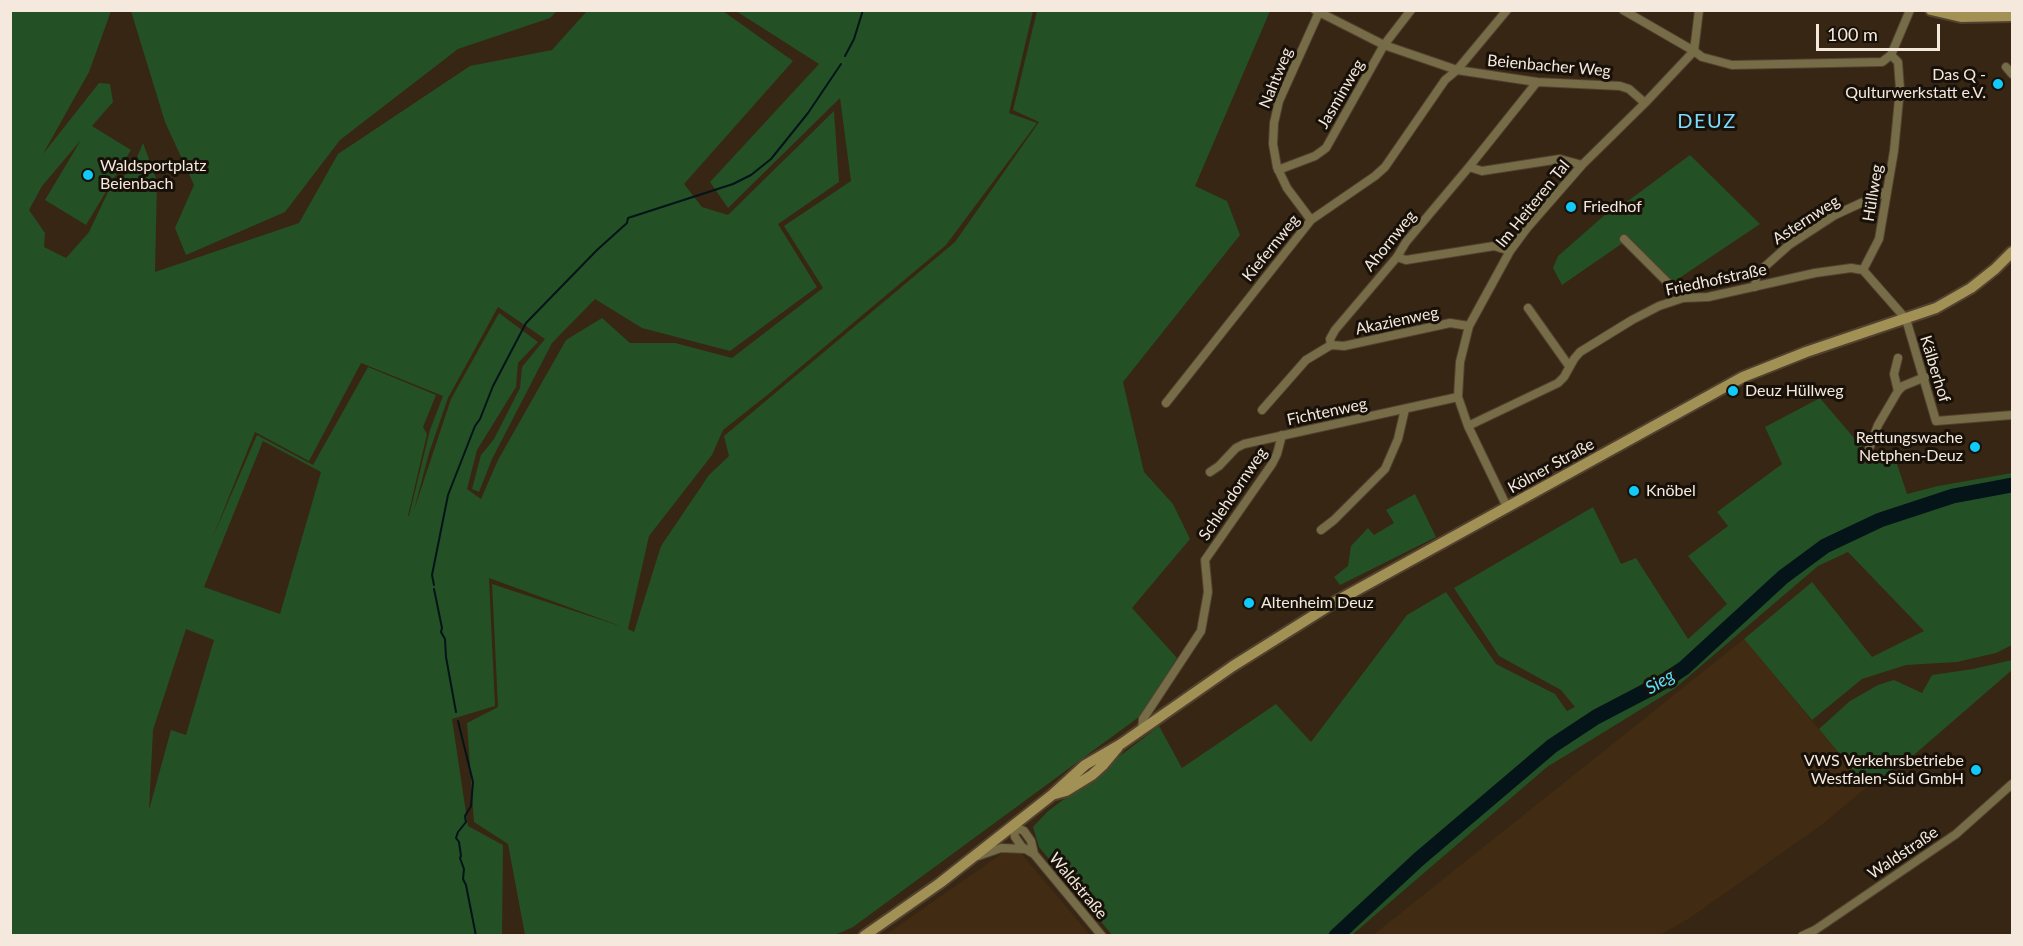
<!DOCTYPE html>
<meta charset="utf-8">
<style>
body{margin:0}
#map{position:relative;width:2023px;height:946px;overflow:hidden;background:#372613;font-family:Lato,sans-serif}
canvas{display:block}
.frame{position:absolute;inset:0;border:12px solid #f5e9de;pointer-events:none}
.scale{position:absolute;left:1816px;top:24px;width:124px;height:27px;box-sizing:border-box;border:3px solid #f5e9de;border-top:0;padding-left:8px;font-size:18px;line-height:21px;white-space:nowrap;color:#f5e9de;-webkit-text-stroke:4px #181109;paint-order:stroke}
</style>
<div id="map">
<canvas width="2023" height="946"></canvas>
<div class="frame"></div>
<div class="scale">100 m</div>
</div>
<script>
const context = document.querySelector('canvas').getContext('2d');
context.lineJoin = 'round';
function fill(path, color) {
  context.fillStyle = color;
  context.fill(path, 'evenodd');
}
function shape(rows) {
  const path = new Path2D();
  for (const r of rows) {
    path.moveTo(r[0], r[1]);
    for (let i = 2; i < r.length; i += 2) path.lineTo(r[i], r[i + 1]);
  }
  return path;
}
function strokePath(path, color, width, dash) {
  context.strokeStyle = color;
  context.lineWidth = width;
  context.lineCap = dash ? 'butt' : 'round';
  context.setLineDash(dash || []);
  context.stroke(path);
}
function write(font, color, halo, rows, align = 'center') {
  context.font = font + ' Lato,sans-serif';
  context.lineWidth = 6;
  context.setLineDash([]);
  context.textBaseline = 'middle';
  context.strokeStyle = halo;
  context.fillStyle = color;
  for (const [text, x, y, turn = 0] of rows) {
    context.save();
    context.translate(x, y);
    context.rotate((+turn || 0) * Math.PI / 180);
    context.textAlign = isNaN(turn) ? turn : align;
    if (halo) context.strokeText(text, 0, 0);
    context.fillText(text, 0, 0);
    context.restore();
  }
}
fill(shape([
 [1744,639,1867,787,1824,823,1690,918,1660,935,1373,935],
 [1014,845,1090,935,884,936]
]), '#412b13');
fill(shape([
 [10,11,111,11,89,72,43,154,99,83,110,84,113,102,92,126,131,150,86,225,45,200,81,140,42,186,29,210,45,233,44,247,66,258,89,232,108,192,133,167,143,143,157,181,155,272,299,223,338,154,470,66,552,50,587,11,723,11,793,61,684,184,702,207,728,215,834,111,839,182,778,224,817,287,730,351,642,328,595,299,552,343,492,459,479,492,472,489,481,455,494,439,520,388,522,367,545,339,498,307,448,398,429,453,414,510,451,399,499,313,538,342,518,363,516,387,477,450,467,489,481,499,498,460,566,340,602,318,630,343,675,343,732,358,823,288,784,226,851,181,840,98,728,208,710,182,819,64,736,11,1033,11,1009,113,1037,123,946,245,766,396,723,430,712,455,649,536,628,629,634,632,661,546,709,475,729,456,724,436,955,242,1039,122,1013,110,1037,11,1270,11,1195,186,1227,201,1240,235,1123,382,1144,472,1173,504,1190,539,1132,608,1177,658,1143,714,853,927,835,935,525,935,508,844,474,822,467,723,498,707,492,584,623,627,489,578,495,706,452,719,468,826,503,845,502,935,11,935],
 [361,363,443,396,430,430,409,516,408,516,427,434,423,427,436,395,368,367,313,465,257,435,212,539,255,432,309,461],
 [263,441,321,472,280,614,204,587],
 [186,629,214,640,186,735,171,730,149,810,153,730],
 [131,11,131,10,557,11,550,18,458,49,340,140,285,212,186,255,175,228,194,185,165,122],
 [1690,155,1760,224,1672,283,1630,238,1562,285,1553,268,1558,256,1607,213,1609,215],
 [1820,398,1871,458,1895,458,1907,494,1938,486,2012,473,2012,645,1996,653,1957,662,1906,665,1862,679,1812,720,1744,639,1812,582,1872,657,1924,631,1848,552,1818,566,1674,689,1547,767,1352,935,1112,935,1039,847,1033,827,1047,812,1159,726,1182,768,1276,704,1311,742,1407,615,1446,592,1496,664,1555,694,1567,711,1575,707,1561,690,1499,656,1454,588,1593,507,1621,564,1636,558,1688,639,1727,604,1688,556,1728,526,1717,512,1782,464,1765,427],
 [1415,494,1436,537,1340,585,1334,577,1348,566,1351,546,1368,528,1374,535,1394,523,1386,510],
 [2012,660,2012,670,1915,754,1867,787,1819,729,1850,701,1878,685,1894,680,1922,693,1932,675,1973,669]
]), '#245025');
strokePath(shape([
 [845,56,854,39,863,10],
 [434,585,432,575,448,495,475,426,480,419,493,386,526,323,597,250,627,223,628,218,733,184,751,175,771,159,808,113,841,64],
 [434,589,442,628,441,632,445,639,446,657,456,712],
 [458,721,473,782,471,806,465,816,466,822,458,832,456,838,459,842,461,856,460,858,464,869,463,879,466,885,476,936]
]), '#041418', 2);
strokePath(shape([
 [1336,936,1419,859,1552,746,1596,717,1663,682,1684,668,1783,577,1825,546,1880,520,1953,496,2012,485]
]), '#041418', 15);
const minor = shape([
 [1315,10,1384,45,1457,70,1537,82,1620,86,1629,89,1645,103,1694,51,1702,57,1732,65,1882,62,1891,55,1910,10],
 [1623,10,1694,51,1699,10],
 [1891,55,1898,62,1900,89,1894,151,1879,239,1863,270,1906,319,1936,421,2012,415],
 [2006,67,2012,74],
 [1469,167,1482,171,1560,159,1582,165],
 [1278,170,1315,156,1326,148,1384,45,1411,10],
 [1311,220,1287,188,1277,167,1273,144,1274,123,1279,101,1320,10],
 [1624,239,1683,298],
 [1397,257,1406,260,1494,246,1510,251],
 [1755,287,1756,276,1761,270,1789,245,1835,215,1887,191],
 [1528,308,1569,366],
 [1331,345,1344,346,1450,323,1469,326],
 [1898,358,1894,374,1898,391],
 [1166,403,1311,220,1375,176,1385,167,1445,80,1457,70,1507,10],
 [1262,410,1306,360,1331,345,1330,339,1335,330,1397,257,1406,242,1469,167,1537,82],
 [1468,426,1558,383,1564,377,1574,359,1580,352,1632,320,1659,306,1683,298,1708,297,1815,273,1851,268,1863,270],
 [1869,449,1878,425,1898,391,1903,386,1925,377],
 [1210,472,1219,466,1236,448,1244,444,1458,397],
 [1507,507,1468,426,1458,397,1460,362,1469,326,1510,251,1527,228,1582,165,1645,103],
 [1321,530,1334,520,1385,469,1398,439,1405,409],
 [1142,729,1143,719,1201,631,1208,592,1205,560,1272,464,1277,454,1282,435],
 [1013,826,1015,837,1022,847,1034,854,1102,936],
 [1013,826,1024,831,1031,841,1034,854],
 [978,856,1001,848,1024,849],
 [1802,936,1815,930,1956,834,2012,784]
]);
const secondary = shape([
 [1931,10,1961,17,2012,16],
 [1055,794,1066,791,1092,775,1103,765,1118,747],
 [864,936,940,883,1052,795,1085,765,1121,744,1233,666,1335,602,1743,377,1806,352,1936,308,1971,288,1995,269,2012,252]
]);
strokePath(minor, '#52412f', 10);
strokePath(secondary, '#52412f', 14);
strokePath(minor, '#766c47', 8);
strokePath(secondary, '#a29155', 10);
for (const [x, y, r, color] of [
 [1998,84,6,"#11cafa"],
 [88,175,6,"#11cafa"],
 [1571,207,6,"#11cafa"],
 [1733,391,6,"#11cafa"],
 [1975,447,6,"#11cafa"],
 [1634,491,6,"#11cafa"],
 [1249,603,6,"#11cafa"],
 [1976,770,6,"#11cafa"]
]) {
  const dot = new Path2D();
  dot.arc(x, y, r, 0, 2 * Math.PI);
  context.fillStyle = color;
  context.fill(dot);
  strokePath(dot, '#181109', 2);
}
write('16px', '#f5e9de', '#181109', [
 ["Beienbacher Weg",1549,66,5],
 ["Nahtweg",1276,78,-68],
 ["Jasminweg",1341,94,-60],
 ["Hüllweg",1873,193,-81],
 ["Im Heiteren Tal",1533,204,-51],
 ["Asternweg",1806,220,-33],
 ["Ahornweg",1390,241,-51],
 ["Kiefernweg",1271,248,-51],
 ["Friedhofstraße",1716,280,-12],
 ["Akazienweg",1397,321,-12],
 ["Kälberhof",1935,369,73],
 ["Fichtenweg",1327,412,-12],
 ["Kölner Straße",1551,466,-29],
 ["Schlehdornweg",1233,494,-56],
 ["Waldstraße",1903,853,-34],
 ["Waldstraße",1078,886,50]
]);
write('16px', '#f5e9de', '#181109', [
 ["Das Q -",1986,75,"right"],
 ["Qulturwerkstatt e.V.",1986,93,"right"],
 ["Waldsportplatz",100,166],
 ["Beienbach",100,184],
 ["Friedhof",1583,207],
 ["Deuz Hüllweg",1745,391],
 ["Rettungswache",1963,438,"right"],
 ["Netphen-Deuz",1963,456,"right"],
 ["Knöbel",1646,491],
 ["Altenheim Deuz",1261,603],
 ["VWS Verkehrsbetriebe",1964,761,"right"],
 ["Westfalen-Süd GmbH",1964,779,"right"]
], 'left');
write('italic 18px', '#5ae0f9', '#181109', [
 ["Sieg",1660,682,-31]
]);
context.letterSpacing = '1.5px';
write('20px', '#7ddafb', '#181109', [
 ["DEUZ",1707,122]
]);
context.letterSpacing = '0px';
</script>
